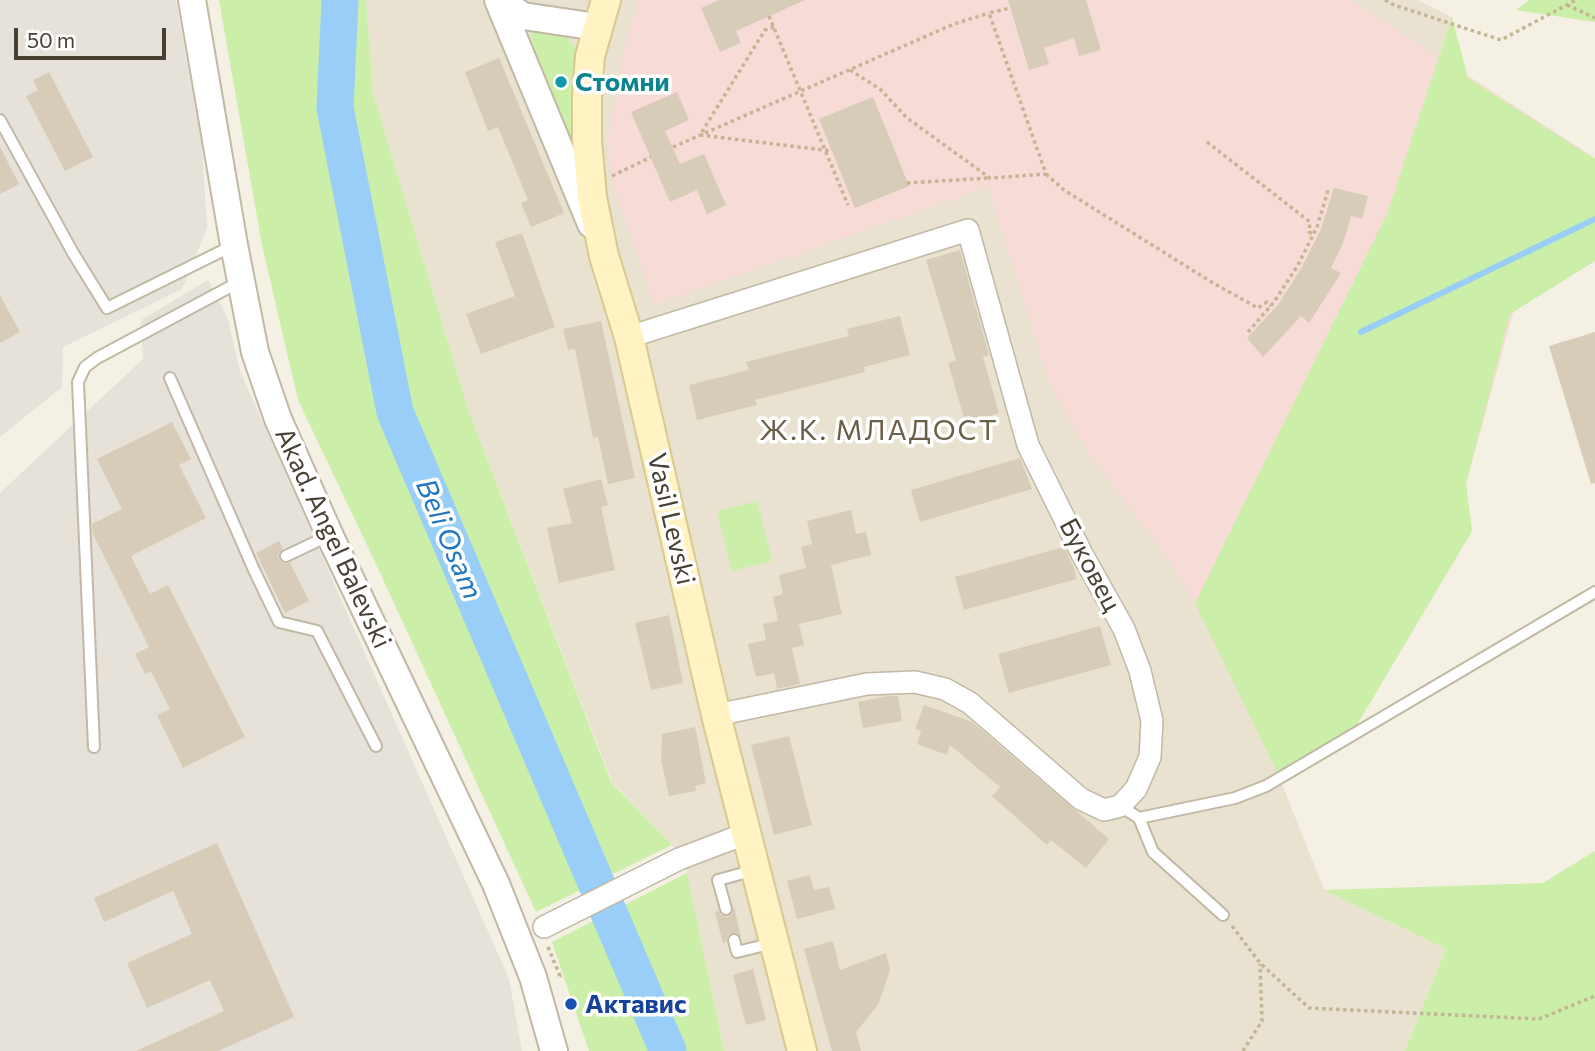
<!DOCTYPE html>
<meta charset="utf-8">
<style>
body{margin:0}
#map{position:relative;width:1595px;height:1051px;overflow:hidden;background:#f4f0e4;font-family:Commissioner,sans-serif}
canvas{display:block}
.scale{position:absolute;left:14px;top:28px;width:152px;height:32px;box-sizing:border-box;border:4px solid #474033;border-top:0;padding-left:9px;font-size:21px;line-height:24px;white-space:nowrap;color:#474033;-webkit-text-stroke:5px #fff;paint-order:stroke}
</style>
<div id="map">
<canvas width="1595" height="1051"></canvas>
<div class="scale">50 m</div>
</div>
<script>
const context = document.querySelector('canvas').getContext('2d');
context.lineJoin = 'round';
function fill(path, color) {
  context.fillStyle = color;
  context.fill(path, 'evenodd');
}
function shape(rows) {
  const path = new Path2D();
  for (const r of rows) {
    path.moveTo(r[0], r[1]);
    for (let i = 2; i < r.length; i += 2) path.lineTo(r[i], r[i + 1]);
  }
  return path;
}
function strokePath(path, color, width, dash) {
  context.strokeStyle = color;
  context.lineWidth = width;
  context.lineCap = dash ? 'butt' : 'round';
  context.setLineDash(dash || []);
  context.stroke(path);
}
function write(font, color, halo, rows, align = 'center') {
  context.font = font + ' Commissioner,sans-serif';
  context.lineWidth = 7;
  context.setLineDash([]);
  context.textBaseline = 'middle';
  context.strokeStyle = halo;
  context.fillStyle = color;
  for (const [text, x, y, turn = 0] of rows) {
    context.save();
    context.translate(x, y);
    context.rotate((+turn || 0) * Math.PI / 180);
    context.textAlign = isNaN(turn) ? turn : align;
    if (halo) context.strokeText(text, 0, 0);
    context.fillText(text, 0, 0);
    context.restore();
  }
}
fill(shape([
 [366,0,1418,0,1452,17,1387,214,1278,774,1324,890,1446,949,1405,1051,724,1051,687,873,672,845,612,782,469,412,373,94]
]), '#e9e2d1');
fill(shape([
 [0,0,176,0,202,148,207,228,182,289,63,347,62,387,0,437],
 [208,280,228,319,240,371,509,979,522,1051,0,1051,0,493,143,359,141,320]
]), '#e6e1d9');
fill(shape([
 [638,0,1351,0,1595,158,1595,259,1514,309,1466,484,1472,531,1355,728,1278,774,1195,603,1162,550,1088,454,1048,379,988,187,654,305,612,181,608,139,624,49]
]), '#f7dbd6');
fill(shape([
 [219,0,366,0,373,94,469,412,611,782,672,845,536,912,375,562,298,400,262,245],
 [1529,0,1595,0,1595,22,1516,10],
 [1452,17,1468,78,1595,159,1595,261,1510,314,1466,484,1472,531,1355,728,1278,774,1195,603,1387,214],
 [532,27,561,32,567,37,575,49,575,133,574,137,570,139,532,44],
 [757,501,772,561,732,571,717,511],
 [1595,851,1595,1051,1405,1051,1446,949,1324,890,1543,883],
 [687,873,724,1051,589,1051,552,942]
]), '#cbeea8');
strokePath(shape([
 [1361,332,1595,219]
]), '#99cef9', 6);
strokePath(shape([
 [340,0,335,108,395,412,668,1051]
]), '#99cef9', 37);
fill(shape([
 [719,0,805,0,736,31,741,43,720,52,701,8],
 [1008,0,1086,0,1101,50,1079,56,1074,38,1044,48,1049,64,1029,70],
 [499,58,564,213,531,227,521,203,528,200,498,127,488,131,465,72],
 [49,72,93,157,65,171,26,96,38,90,33,80],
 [677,92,689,120,665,131,680,164,704,154,726,205,707,214,697,190,670,202,631,112],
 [873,97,909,186,855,208,819,119],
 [0,147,19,184,0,194],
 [1334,188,1368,196,1362,219,1351,216,1343,243,1331,268,1341,273,1309,323,1301,316,1263,357,1247,338,1278,305,1302,267,1321,229],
 [522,233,555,327,481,354,466,314,515,296,495,242],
 [960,250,989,355,983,357,999,413,966,424,948,363,956,360,926,260],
 [0,295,20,332,0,343],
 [900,316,910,355,864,367,865,372,755,400,757,405,697,420,689,385,749,370,746,362,849,336,847,329],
 [601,321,635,478,608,484,598,437,593,438,575,349,568,350,563,329],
 [1595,332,1595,483,1591,484,1549,346],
 [172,422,191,459,179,465,206,518,131,556,150,594,168,585,245,737,183,768,157,715,170,709,151,671,145,674,135,654,149,647,93,534,92,524,122,509,97,459],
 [1020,458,1032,489,920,522,911,490],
 [601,479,608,505,601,507,615,570,559,583,547,528,572,523,563,489],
 [851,510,856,534,866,532,871,555,831,565,842,614,799,624,804,645,792,648,800,684,777,689,774,673,756,677,748,644,766,640,763,624,778,621,773,597,783,594,779,575,806,568,801,547,812,544,807,521],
 [279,541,283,549,278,555,279,560,285,564,290,563,309,601,285,613,256,553],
 [1064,547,1073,566,1077,579,964,610,955,577],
 [669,615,683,683,651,690,635,623],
 [1100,626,1111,665,1009,693,998,654],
 [888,696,898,696,902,721,863,728,858,702],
 [924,705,972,722,1109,839,1086,868,1051,840,1047,845,992,796,1000,787,950,745,947,755,917,744,921,731,915,729],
 [695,727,706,783,695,786,696,791,669,796,661,760,662,734],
 [789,736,812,825,774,835,751,745],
 [217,843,294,1017,218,1051,136,1051,224,1011,210,980,147,1008,127,963,192,934,173,891,104,922,94,898],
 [810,875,814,890,829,887,835,909,797,919,787,881],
 [734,907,741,937,737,933,731,933,727,937,726,942,723,943,715,912,718,911,721,915,727,917,732,914],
 [833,941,840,970,886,953,890,970,878,1005,856,1032,861,1051,832,1051,804,949],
 [753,969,766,1020,746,1025,733,975]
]), '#d7ccb8');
const service = shape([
 [0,120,73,253,107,308,234,245],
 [170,378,254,570,279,622,317,631,376,746],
 [286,556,328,536],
 [94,747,78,382,85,367,97,358,241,281],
 [1120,806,1139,818,1235,798,1266,786,1595,592],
 [1139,818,1153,852,1223,915],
 [726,909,718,880,755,870],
 [734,940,737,952,773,943]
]);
const minor = shape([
 [629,337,968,230,1028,445,1082,554,1124,629,1140,671,1152,721,1150,757,1136,789,1120,806,1104,810,1081,799,970,703,945,689,915,682,867,684,716,715],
 [544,927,679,859,745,834]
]);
const tertiary = shape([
 [192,0,234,245,255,352,278,419,330,536,496,884,533,977,554,1051],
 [498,0,591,224],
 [499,0,523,16,597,27]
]);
const secondary = shape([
 [606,0,590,56,587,95,587,140,592,197,604,256,629,337,716,715,802,1051]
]);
strokePath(service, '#c1b8a6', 14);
strokePath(minor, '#c1b8a6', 24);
strokePath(tertiary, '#c1b8a6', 30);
strokePath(secondary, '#d9c98e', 32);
strokePath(shape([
 [1385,0,1394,5,1501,40,1576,0],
 [1567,5,1595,18],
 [769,16,848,205],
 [774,27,765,30,700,135,832,151],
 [850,70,880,89,907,118,990,178,1046,174,989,13,1010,8],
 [1207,142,1310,222,1309,232,1313,234],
 [673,147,954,24,989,13],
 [1046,174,1064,190,1213,283,1258,308,1267,302,1271,306],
 [612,176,651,157],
 [907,183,988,178],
 [1248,332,1274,302,1298,265,1317,227,1329,187],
 [1232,926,1260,963,1309,1008,1539,1019,1595,996],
 [548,947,560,976,557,977],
 [1243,1051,1262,1021,1260,964]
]), '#c4b595', 3.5, [3.5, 3.5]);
strokePath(service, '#fff', 10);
strokePath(minor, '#fff', 21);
strokePath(tertiary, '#fff', 26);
strokePath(secondary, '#fff3c3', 28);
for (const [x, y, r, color] of [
 [561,82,7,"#0f9aa8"],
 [571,1004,7,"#1a4fb4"]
]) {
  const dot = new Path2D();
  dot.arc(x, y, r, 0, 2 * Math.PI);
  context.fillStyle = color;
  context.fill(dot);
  strokePath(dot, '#fff', 2.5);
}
write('bold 26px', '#0d838f', '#fff', [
 ["Стомни",575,82]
], 'left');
write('26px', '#474033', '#fff', [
 ["Vasil Levski",671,519,77],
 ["Akad. Angel Balevski",333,538,65],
 ["Буковец",1090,565,62]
]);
write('bold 26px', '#164399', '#fff', [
 ["Актавис",585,1004]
], 'left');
context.letterSpacing = '2px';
write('28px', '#6b5f49', '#fff', [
 ["Ж.К. МЛАДОСТ",879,431]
]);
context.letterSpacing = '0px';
write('italic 28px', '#2076bf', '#fff', [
 ["Beli Osam",449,539,67]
]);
</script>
